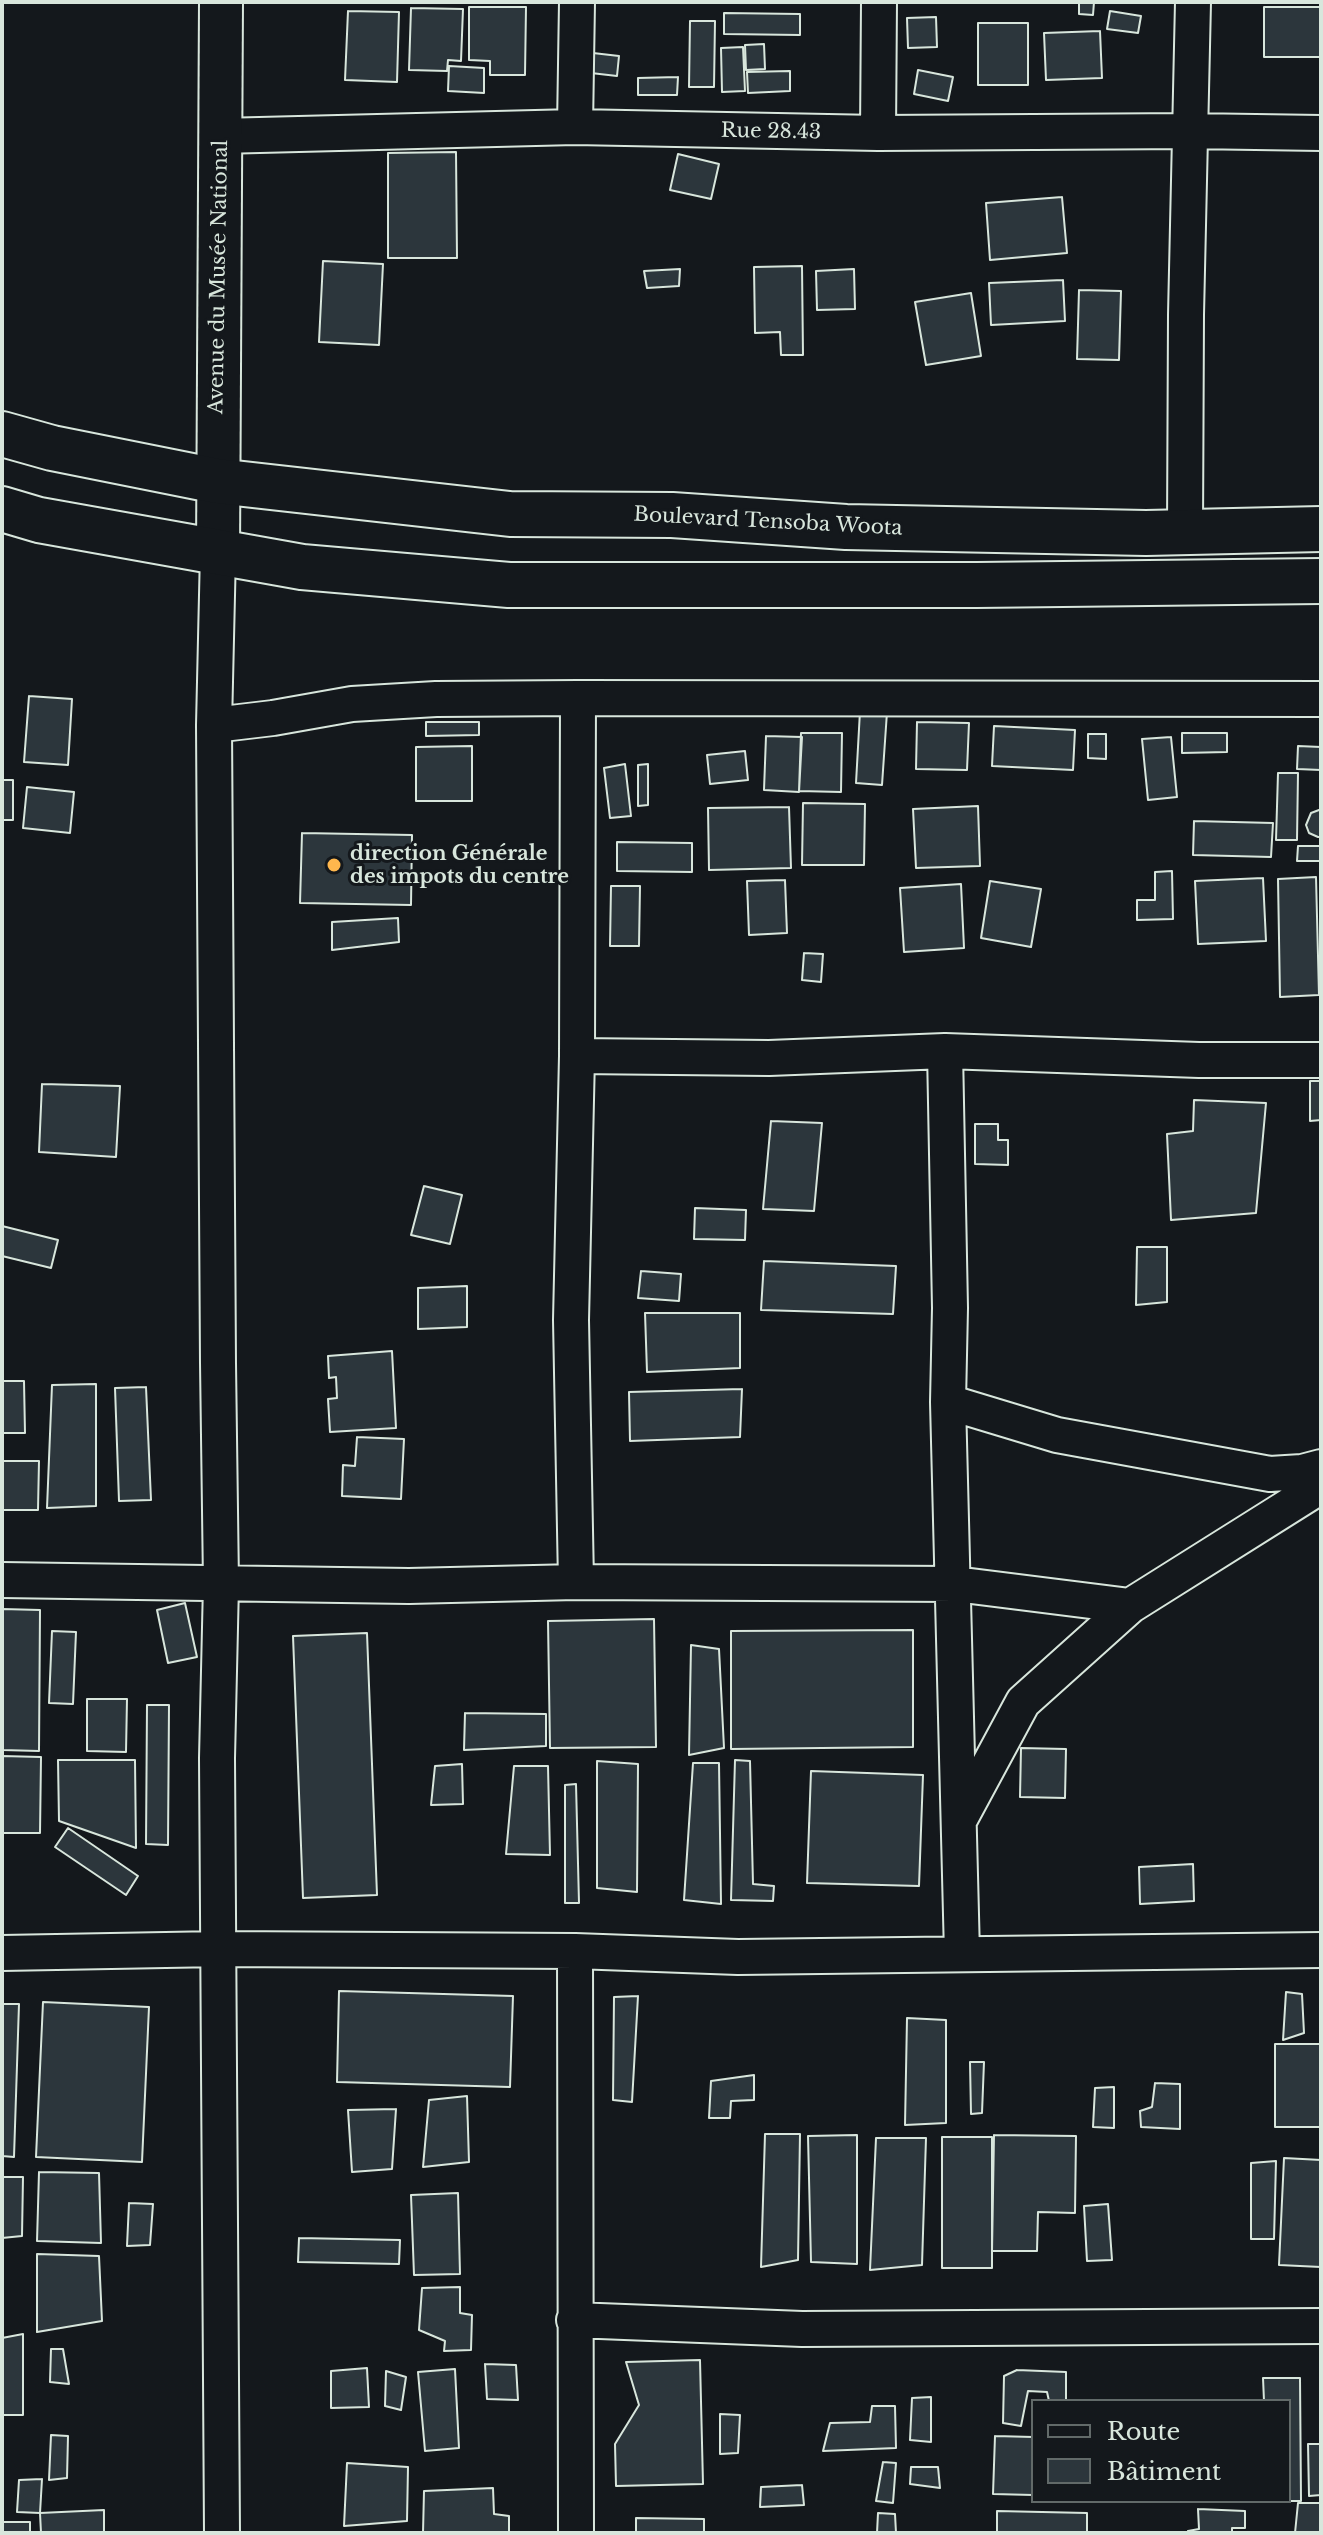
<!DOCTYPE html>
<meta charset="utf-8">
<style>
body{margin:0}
#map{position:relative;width:1323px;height:2535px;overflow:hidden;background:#14181c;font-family:"Libre Baskerville",serif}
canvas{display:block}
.frame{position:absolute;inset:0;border:4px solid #d8e6dc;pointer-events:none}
.legend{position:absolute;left:1031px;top:2399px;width:260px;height:104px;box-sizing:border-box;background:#14181c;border:2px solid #626a69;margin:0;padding:10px 14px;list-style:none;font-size:24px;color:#d8e6dc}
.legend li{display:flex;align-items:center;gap:16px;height:40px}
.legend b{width:40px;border:2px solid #626a69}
</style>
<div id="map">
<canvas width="1323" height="2535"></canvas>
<div class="frame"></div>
<ul class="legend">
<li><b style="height:10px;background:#14181c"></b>Route</li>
<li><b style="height:22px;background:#2c363c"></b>Bâtiment</li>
</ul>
</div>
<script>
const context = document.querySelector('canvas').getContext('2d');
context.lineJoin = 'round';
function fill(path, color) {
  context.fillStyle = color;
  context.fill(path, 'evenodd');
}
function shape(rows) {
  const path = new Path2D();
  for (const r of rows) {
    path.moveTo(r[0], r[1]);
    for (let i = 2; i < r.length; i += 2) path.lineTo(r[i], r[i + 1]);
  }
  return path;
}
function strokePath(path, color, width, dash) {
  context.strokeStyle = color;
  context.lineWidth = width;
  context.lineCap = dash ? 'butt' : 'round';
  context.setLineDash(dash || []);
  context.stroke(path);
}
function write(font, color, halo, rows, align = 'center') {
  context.font = font + ' "Libre Baskerville",serif';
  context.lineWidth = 6;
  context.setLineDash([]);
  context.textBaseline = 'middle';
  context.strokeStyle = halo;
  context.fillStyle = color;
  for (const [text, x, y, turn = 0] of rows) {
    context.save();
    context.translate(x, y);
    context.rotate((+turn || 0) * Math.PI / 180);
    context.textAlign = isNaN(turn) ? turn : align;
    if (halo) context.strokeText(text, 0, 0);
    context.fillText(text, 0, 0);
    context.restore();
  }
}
const building = shape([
 [1079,2,1094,2,1093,15,1079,14,1079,2],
 [469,7,526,7,525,75,490,75,490,61,469,60,469,7],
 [1264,7,1321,7,1321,57,1264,57,1264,7],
 [411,8,463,9,461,61,448,60,447,71,409,70,411,8],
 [348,11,399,12,397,82,345,80,348,11],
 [1110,11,1141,16,1138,33,1107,29,1110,11],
 [724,13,800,14,800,35,724,34,724,13],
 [936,17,937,47,908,48,907,18,936,17],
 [690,21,715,21,714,87,689,87,690,21],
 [978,23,1028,23,1028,85,978,85,978,23],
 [1100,31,1102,78,1046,80,1044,33,1100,31],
 [764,44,765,69,746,70,745,45,764,44],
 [743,47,745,91,722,92,721,48,743,47],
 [593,53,619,56,617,76,591,73,593,53],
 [449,66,484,68,484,93,448,91,449,66],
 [918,70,953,77,948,101,914,94,918,70],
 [790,71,790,91,748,93,747,72,790,71],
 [678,77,677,95,638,95,638,78,678,77],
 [456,152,457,258,388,258,388,153,456,152],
 [678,154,719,164,711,199,670,190,678,154],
 [1062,197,1067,253,990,260,986,203,1062,197],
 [323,261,383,264,379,345,319,342,323,261],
 [802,266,803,355,781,355,780,332,755,333,754,267,802,266],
 [680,269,679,286,647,288,644,271,680,269],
 [854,269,855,309,817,310,816,271,854,269],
 [1063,280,1065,321,991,325,989,283,1063,280],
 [1079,290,1121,291,1119,360,1077,359,1079,290],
 [971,293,981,356,926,365,915,302,971,293],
 [29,696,72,699,68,765,24,762,29,696],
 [860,711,887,712,882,785,856,783,860,711],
 [426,722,479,722,479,735,426,736,426,722],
 [917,722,969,723,967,770,916,769,917,722],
 [994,726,1075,730,1073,770,992,766,994,726],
 [801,733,842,733,841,792,799,791,801,733],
 [1182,733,1227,733,1227,752,1182,753,1182,733],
 [1088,734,1106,734,1106,759,1088,758,1088,734],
 [766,736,802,737,799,792,764,790,766,736],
 [1171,737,1177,797,1148,800,1142,739,1171,737],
 [472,746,472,801,416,801,416,747,472,746],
 [1298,746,1321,747,1321,770,1297,769,1298,746],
 [745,751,748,780,710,784,707,755,745,751],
 [625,764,631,816,610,818,604,768,625,764],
 [648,764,648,805,638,806,638,765,648,764],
 [1278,773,1298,773,1297,840,1276,840,1278,773],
 [2,780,13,780,13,820,2,820,2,780],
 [27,787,74,792,70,833,23,828,27,787],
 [803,803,865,804,864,865,802,865,803,803],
 [978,806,980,866,916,868,913,809,978,806],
 [789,807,791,868,709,870,708,808,789,807],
 [1319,810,1321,810,1321,837,1318,837,1309,833,1306,825,1311,813,1319,810],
 [1194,821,1273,823,1271,857,1193,855,1194,821],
 [302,833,412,835,411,905,300,903,302,833],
 [617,842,692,843,692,872,617,871,617,842],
 [1298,846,1321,846,1321,861,1297,861,1298,846],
 [1172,871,1173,919,1137,920,1137,900,1155,900,1155,872,1172,871],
 [1316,877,1319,995,1280,997,1278,879,1316,877],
 [1263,878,1266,941,1198,944,1195,881,1263,878],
 [785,880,787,933,749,935,747,881,785,880],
 [990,881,1041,889,1031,947,981,938,990,881],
 [961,884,964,948,904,952,900,888,961,884],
 [611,886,640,886,639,946,610,946,611,886],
 [398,918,399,942,332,950,332,922,398,918],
 [804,953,823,954,821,982,802,980,804,953],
 [1310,1081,1321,1081,1321,1120,1310,1121,1310,1081],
 [42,1084,120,1086,116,1157,39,1152,42,1084],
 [1194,1100,1266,1103,1256,1213,1171,1220,1167,1134,1193,1131,1194,1100],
 [771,1121,822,1123,814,1211,763,1209,771,1121],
 [975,1124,998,1124,998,1140,1008,1140,1008,1165,975,1164,975,1124],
 [424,1186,462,1195,450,1244,411,1235,424,1186],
 [695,1208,746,1210,745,1240,694,1239,695,1208],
 [2,1226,58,1240,51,1268,2,1256,2,1226],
 [1137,1247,1167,1247,1167,1302,1136,1305,1137,1247],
 [764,1261,896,1266,893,1314,761,1310,764,1261],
 [641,1271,681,1274,679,1301,638,1298,641,1271],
 [467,1286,467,1327,418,1329,418,1288,467,1286],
 [645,1313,740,1313,740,1368,647,1372,645,1313],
 [392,1351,396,1428,330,1432,328,1399,337,1398,336,1377,329,1378,328,1356,392,1351],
 [2,1381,24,1381,25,1433,2,1433,2,1381],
 [96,1384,96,1506,47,1508,52,1385,96,1384],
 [146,1387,151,1500,119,1501,115,1388,146,1387],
 [742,1389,740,1437,630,1441,629,1392,742,1389],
 [357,1437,404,1439,401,1499,342,1496,343,1465,355,1466,357,1437],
 [2,1461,39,1461,38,1510,2,1510,2,1461],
 [185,1603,197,1657,168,1663,157,1610,185,1603],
 [2,1609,40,1610,39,1751,2,1750,2,1609],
 [654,1619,656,1747,550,1748,548,1621,654,1619],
 [913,1630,913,1747,731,1749,731,1631,913,1630],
 [52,1631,76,1632,73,1704,49,1703,52,1631],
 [367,1633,377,1895,303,1898,293,1636,367,1633],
 [691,1645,719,1649,724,1748,689,1755,691,1645],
 [87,1699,127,1699,126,1752,87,1751,87,1699],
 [147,1705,169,1705,168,1845,146,1844,147,1705],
 [465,1713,546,1714,546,1746,464,1750,465,1713],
 [1021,1748,1066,1749,1065,1798,1020,1797,1021,1748],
 [2,1756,41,1757,40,1833,2,1833,2,1756],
 [58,1760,135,1760,136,1848,59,1821,58,1760],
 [735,1760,750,1761,753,1884,774,1886,773,1901,731,1900,735,1760],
 [597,1761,638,1764,637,1892,597,1888,597,1761],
 [693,1763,719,1763,721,1904,684,1900,693,1763],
 [462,1764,463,1804,431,1805,435,1766,462,1764],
 [514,1766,548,1766,550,1855,506,1854,514,1766],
 [811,1771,923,1775,919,1886,807,1883,811,1771],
 [576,1784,579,1903,565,1903,565,1785,576,1784],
 [68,1828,138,1876,126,1895,55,1847,68,1828],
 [1193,1864,1194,1901,1140,1904,1139,1867,1193,1864],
 [339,1991,513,1996,510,2087,337,2082,339,1991],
 [1286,1992,1302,1994,1304,2033,1283,2040,1286,1992],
 [638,1996,632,2102,613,2100,614,1997,638,1996],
 [43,2002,149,2007,142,2162,36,2157,43,2002],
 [2,2004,19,2004,14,2157,2,2156,2,2004],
 [907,2018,946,2020,946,2123,905,2125,907,2018],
 [1275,2044,1321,2044,1321,2127,1275,2127,1275,2044],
 [970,2062,984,2062,982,2113,971,2114,970,2062],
 [754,2075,754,2100,731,2101,730,2118,709,2118,711,2081,754,2075],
 [1155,2083,1180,2084,1180,2129,1141,2127,1140,2111,1152,2107,1155,2083],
 [1114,2087,1114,2128,1093,2127,1095,2088,1114,2087],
 [467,2096,469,2162,423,2167,429,2100,467,2096],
 [396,2109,392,2169,352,2172,348,2110,396,2109],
 [765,2134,800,2134,798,2260,761,2267,765,2134],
 [857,2135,857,2264,811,2262,808,2136,857,2135],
 [994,2135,1076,2136,1075,2213,1038,2212,1037,2251,992,2251,994,2135],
 [942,2137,992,2137,992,2268,942,2268,942,2137],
 [876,2138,926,2138,922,2265,870,2270,876,2138],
 [1284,2158,1321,2160,1321,2267,1279,2265,1284,2158],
 [1276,2161,1274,2239,1251,2239,1251,2163,1276,2161],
 [39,2172,99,2173,101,2243,37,2241,39,2172],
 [2,2177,23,2177,22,2236,2,2238,2,2177],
 [458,2193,460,2274,414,2275,411,2195,458,2193],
 [129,2203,153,2204,150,2245,127,2246,129,2203],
 [1108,2204,1112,2260,1087,2261,1084,2206,1108,2204],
 [299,2238,400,2240,399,2264,298,2262,299,2238],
 [37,2254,99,2256,102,2321,37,2332,37,2254],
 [460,2287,460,2313,472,2315,471,2350,444,2351,445,2341,419,2330,422,2288,460,2287],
 [23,2334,23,2415,2,2415,2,2338,23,2334],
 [51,2349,63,2349,69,2384,50,2382,51,2349],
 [700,2360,703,2484,616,2486,615,2444,639,2405,626,2362,700,2360],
 [485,2364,516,2365,518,2400,487,2399,485,2364],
 [367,2368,369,2407,331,2408,331,2371,367,2368],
 [455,2369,459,2448,425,2451,418,2372,455,2369],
 [1017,2370,1066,2372,1066,2401,1049,2401,1047,2392,1028,2391,1021,2426,1003,2423,1004,2376,1017,2370],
 [386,2371,406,2377,401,2410,385,2406,386,2371],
 [1263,2378,1300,2378,1301,2501,1289,2501,1289,2401,1264,2401,1263,2378],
 [931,2397,931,2442,910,2440,912,2398,931,2397],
 [872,2406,895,2406,896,2448,823,2451,830,2423,870,2422,872,2406],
 [720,2414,740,2415,738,2453,720,2454,720,2414],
 [51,2435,68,2436,67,2478,49,2480,51,2435],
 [995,2436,1033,2437,1033,2495,993,2494,995,2436],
 [1308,2444,1321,2444,1321,2495,1309,2496,1308,2444],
 [883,2462,896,2463,893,2503,876,2501,883,2462],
 [347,2463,408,2467,407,2521,344,2526,347,2463],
 [911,2467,938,2467,940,2488,910,2484,911,2467],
 [42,2479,40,2513,17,2512,19,2480,42,2479],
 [802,2485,804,2505,760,2507,761,2487,802,2485],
 [493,2488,494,2514,509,2516,509,2533,423,2533,424,2491,493,2488],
 [1298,2503,1321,2503,1321,2533,1295,2533,1298,2503],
 [1198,2509,1245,2511,1245,2528,1232,2528,1232,2533,1189,2533,1188,2531,1199,2529,1198,2509],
 [104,2510,104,2533,41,2533,40,2513,104,2510],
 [997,2511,1087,2513,1087,2533,997,2533,997,2511],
 [878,2513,895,2514,896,2533,877,2533,878,2513],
 [636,2518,704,2519,704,2533,636,2533,636,2518],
 [2,2522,30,2522,30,2533,2,2533,2,2522]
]);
fill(building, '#2c363c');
strokePath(building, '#d8e6dc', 2);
const minor = shape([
 [575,127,577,2],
 [878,133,879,2],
 [220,136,575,127,878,133,1190,131,1321,133],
 [1185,530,1186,315,1193,2],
 [218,552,214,725,218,1363,221,1584,217,1758,222,2533],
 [214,725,273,718,352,704,436,699,578,698],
 [945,1051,950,1308,948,1402,962,1954],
 [577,1056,769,1058,945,1051,1199,1060,1321,1060],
 [948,1402,1057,1435,1270,1474,1302,1472,1321,1467],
 [2,1580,409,1586,576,1582,955,1584,1130,1606],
 [576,1582,571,1320,577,1056,578,698,1321,699],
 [961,1817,1023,1702,1130,1606,1321,1486],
 [575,1951,576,2533],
 [2,1953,220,1949,575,1951,738,1957,1321,1950],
 [574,2320,802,2329,1321,2326]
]);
const tertiary = shape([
 [218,552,221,2]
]);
const primary = shape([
 [2,434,52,448,217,481,510,514,672,515,846,527,1146,533,1321,529],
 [2,509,39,520,302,567,509,585,977,585,1321,581]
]);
strokePath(minor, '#d8e6dc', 38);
strokePath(tertiary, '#d8e6dc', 46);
strokePath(primary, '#d8e6dc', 48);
strokePath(minor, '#14181c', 34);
strokePath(tertiary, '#14181c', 42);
strokePath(primary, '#14181c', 44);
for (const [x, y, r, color] of [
 [334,865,8,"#ffb74d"]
]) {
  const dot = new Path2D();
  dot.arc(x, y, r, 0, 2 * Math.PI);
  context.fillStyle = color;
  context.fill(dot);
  strokePath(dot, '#14181c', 3);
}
write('20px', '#d8e6dc', '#14181c', [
 ["Rue 28.43",771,132,1],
 ["Avenue du Musée National",219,277,-89],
 ["Boulevard Tensoba Woota",768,522,3]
]);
write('bold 20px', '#d8e6dc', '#14181c', [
 ["direction Générale",350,854],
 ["des impots du centre",350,877]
], 'left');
</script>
